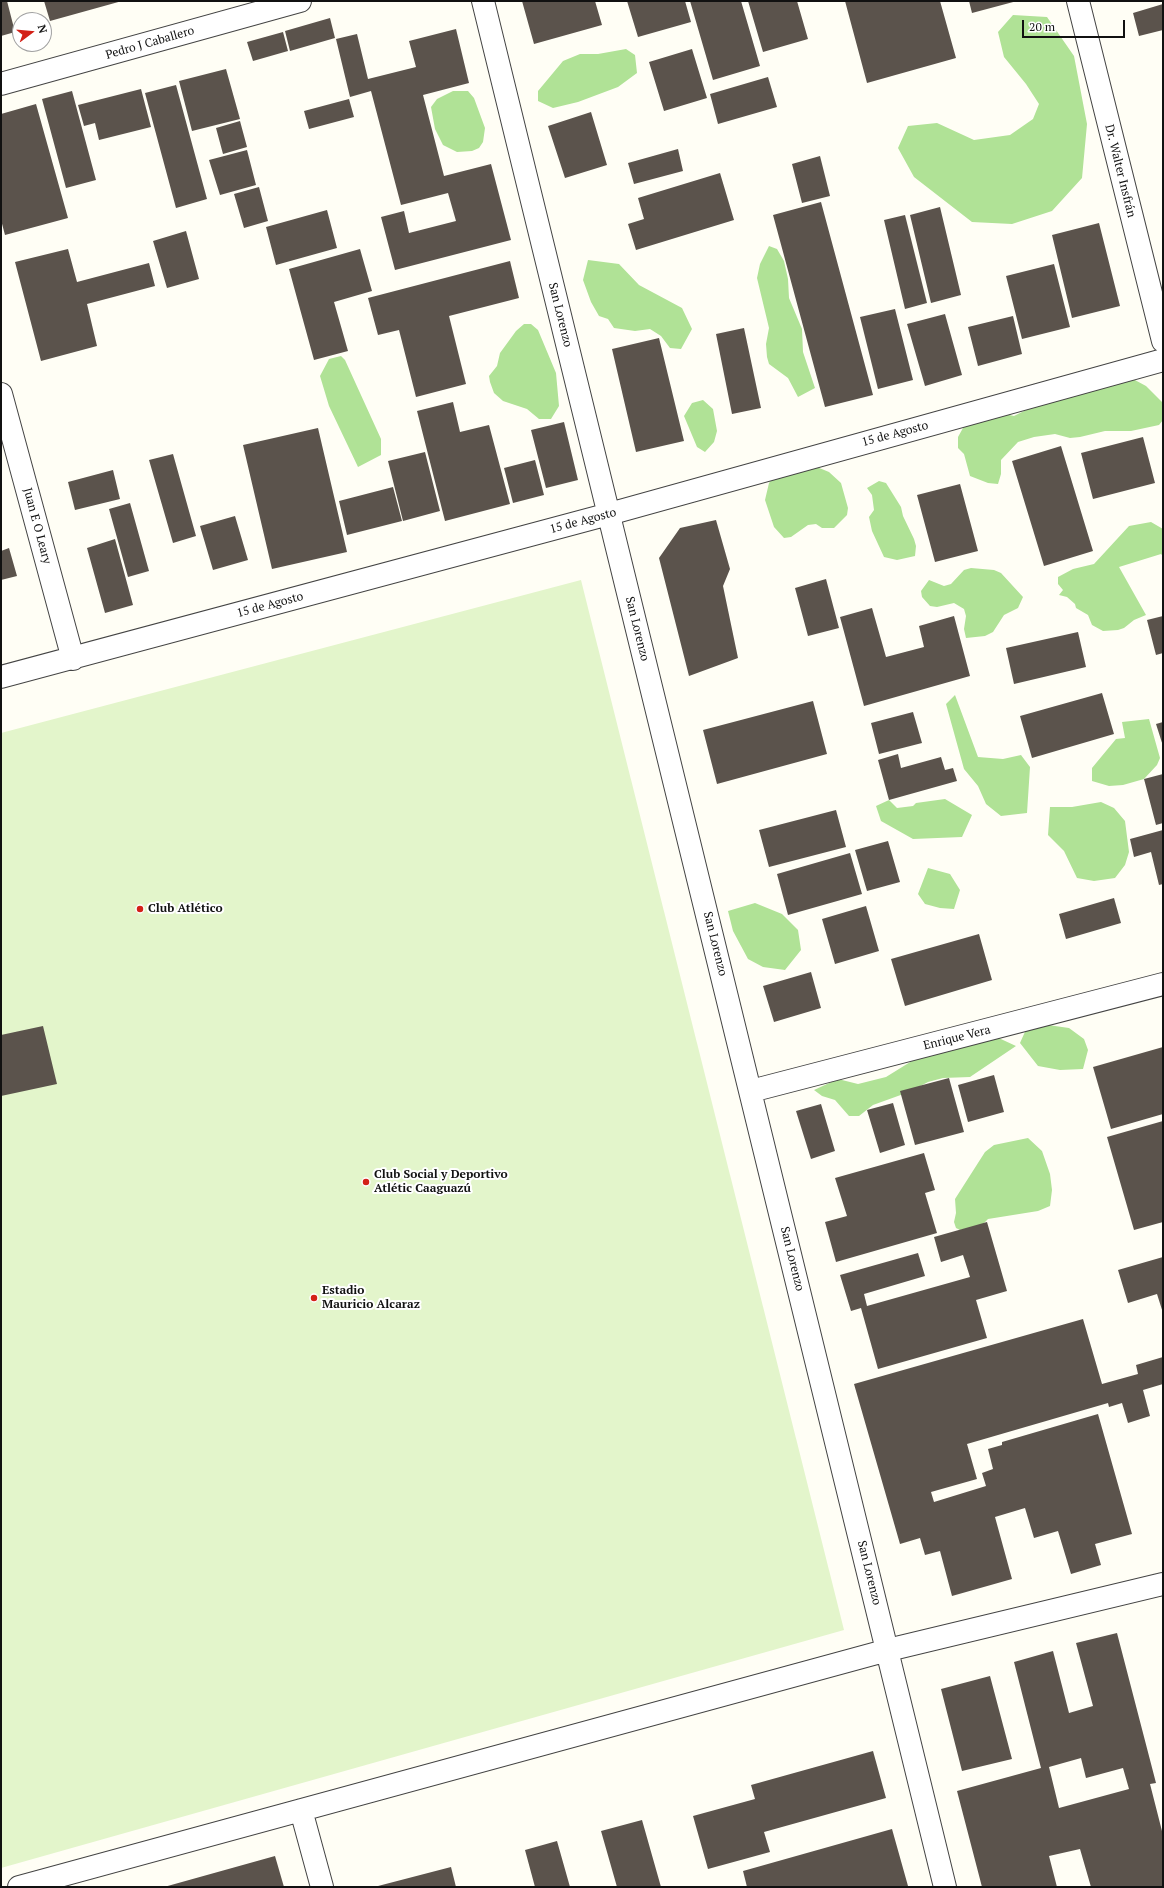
<!DOCTYPE html>
<meta charset="utf-8">
<style>
body{margin:0}
#map{position:relative;width:1164px;height:1888px;overflow:hidden;background:#fffef5;font-family:"PT Serif",serif}
canvas{display:block}
.frame{position:absolute;inset:0;border:2px solid #111;pointer-events:none}
.north{position:absolute;left:12px;top:12px;width:40px;height:40px;box-sizing:border-box;background:#fff;border:1px solid #a0a0a0;border-radius:50%;rotate:74deg;font-size:11px;font-weight:700;line-height:16px;text-align:center;color:#111}
.north::after{content:'';display:block;margin:auto;width:14px;height:18px;background:#d32017;clip-path:polygon(50% 0,100% 100%,50% 72%,0 100%)}
.scale{position:absolute;left:1022px;top:20px;width:103px;height:18px;box-sizing:border-box;border:2px solid #111;border-top:0;padding-left:5px;font-size:12px;line-height:14px;white-space:nowrap;color:#111;-webkit-text-stroke:3px #fff;paint-order:stroke}
</style>
<div id="map">
<canvas width="1164" height="1888"></canvas>
<div class="frame"></div>
<div class="north">N</div>
<div class="scale">20 m</div>
</div>
<script>
const context = document.querySelector('canvas').getContext('2d');
context.lineJoin = 'round';
function fill(path, color) {
  context.fillStyle = color;
  context.fill(path, 'evenodd');
}
function shape(rows) {
  const path = new Path2D();
  for (const r of rows) {
    path.moveTo(r[0], r[1]);
    for (let i = 2; i < r.length; i += 2) path.lineTo(r[i], r[i + 1]);
  }
  return path;
}
function strokePath(path, color, width, dash) {
  context.strokeStyle = color;
  context.lineWidth = width;
  context.lineCap = dash ? 'butt' : 'round';
  context.setLineDash(dash || []);
  context.stroke(path);
}
function write(font, color, halo, rows, align = 'center') {
  context.font = font + ' "PT Serif",serif';
  context.lineWidth = 4;
  context.setLineDash([]);
  context.textBaseline = 'middle';
  context.strokeStyle = halo;
  context.fillStyle = color;
  for (const [text, x, y, turn = 0] of rows) {
    context.save();
    context.translate(x, y);
    context.rotate((+turn || 0) * Math.PI / 180);
    context.textAlign = isNaN(turn) ? turn : align;
    if (halo) context.strokeText(text, 0, 0);
    context.fillText(text, 0, 0);
    context.restore();
  }
}
fill(shape([
 [1013,15,1047,17,1074,56,1087,124,1082,178,1052,211,1012,224,972,222,914,177,898,148,908,126,937,123,974,140,1010,135,1033,119,1039,104,1026,84,1004,57,998,32],
 [626,49,635,55,637,73,618,87,578,102,553,108,538,101,538,91,563,61,580,54,598,54],
 [453,91,468,91,474,98,485,128,483,142,479,148,472,151,457,152,443,145,435,129,431,107,437,99],
 [769,246,777,249,784,261,788,279,789,298,802,329,803,352,815,388,798,397,788,378,769,364,767,357,766,344,769,328,757,278,760,264],
 [588,260,619,264,639,285,682,308,692,329,681,349,670,348,661,336,650,329,635,331,614,328,608,319,599,316,591,302,583,280],
 [524,324,531,324,538,330,556,373,559,406,551,419,539,419,527,409,503,401,494,393,490,382,489,376,497,366,500,353,516,331],
 [341,356,345,360,381,439,381,455,358,467,329,406,320,376,329,359],
 [1133,379,1146,386,1163,403,1163,420,1159,425,1131,431,1105,431,1080,437,1070,438,1055,434,1034,437,1018,442,1001,460,1001,474,998,484,988,483,970,476,964,454,958,448,958,437,963,428,975,421,1000,413,1014,416,1034,406,1073,393,1121,383],
 [703,400,713,409,717,431,714,442,705,452,697,447,684,416,692,403],
 [812,465,829,472,841,483,848,508,847,515,834,528,822,528,816,524,808,525,791,537,784,538,774,527,765,500,769,483,778,472],
 [879,481,886,483,901,507,903,516,914,539,916,546,915,556,897,560,884,557,872,531,869,517,874,510,872,495,867,488],
 [1151,522,1163,529,1163,556,1161,554,1119,567,1146,615,1134,620,1124,628,1118,630,1103,631,1092,625,1088,615,1076,608,1075,604,1067,597,1059,595,1063,590,1058,584,1058,577,1073,569,1094,564,1129,526],
 [971,568,994,570,1001,573,1023,597,1018,608,1004,615,993,632,985,636,966,638,964,629,966,616,964,609,954,603,937,607,930,606,922,597,921,591,929,580,944,586,951,584,964,570],
 [955,695,978,757,1003,759,1021,755,1030,767,1027,813,1001,816,986,804,978,786,964,769,946,704],
 [1149,719,1160,758,1157,765,1144,779,1123,785,1109,786,1092,781,1092,768,1116,739,1125,738,1122,722],
 [945,799,972,815,962,837,913,839,881,821,876,806,889,800,897,808,913,806,916,803],
 [1101,802,1114,808,1125,821,1129,852,1125,865,1115,878,1094,881,1077,878,1064,851,1048,835,1050,807,1072,807],
 [928,868,950,874,960,890,954,909,940,908,925,904,918,894],
 [755,903,782,914,798,930,801,950,785,970,763,967,748,959,733,931,728,911],
 [1028,1025,1048,1025,1069,1028,1084,1039,1088,1050,1083,1069,1060,1070,1038,1066,1020,1043],
 [990,1034,1016,1046,970,1077,943,1078,928,1082,909,1092,873,1105,859,1116,849,1116,835,1100,822,1096,814,1090,838,1079,858,1084,886,1077,928,1051],
 [1028,1138,1042,1151,1050,1174,1052,1190,1050,1206,1038,1211,988,1219,982,1225,960,1230,956,1228,954,1222,956,1213,955,1199,985,1152,994,1145]
]), '#b0e296');
fill(shape([
 [581,580,844,1630,1,1868,1,733]
]), '#e3f5cb');
fill(shape([
 [1,1,7,1,15,32,1,36],
 [44,1,122,1,50,21],
 [522,1,595,1,602,25,534,44],
 [627,1,685,1,691,22,638,37],
 [690,1,741,1,760,66,713,80],
 [748,1,797,1,808,39,763,52],
 [845,1,940,1,956,58,867,83],
 [969,1,1017,1,972,13],
 [1163,4,1163,30,1139,36,1133,13],
 [330,18,335,38,290,51,285,31],
 [456,29,469,83,423,95,444,176,491,164,511,240,395,270,381,217,404,211,409,233,456,221,448,193,401,205,371,91,350,97,336,39,357,34,368,79,416,67,409,41],
 [283,32,288,51,253,61,247,42],
 [692,49,707,98,664,111,649,62],
 [226,69,240,119,192,131,179,81],
 [768,77,777,107,718,124,710,94],
 [176,85,207,199,176,208,145,93],
 [141,89,151,127,99,140,95,123,84,126,78,105],
 [72,91,96,180,66,188,42,99],
 [349,99,354,117,309,129,304,111],
 [36,104,68,218,5,235,1,220,1,114],
 [591,112,607,165,565,178,548,126],
 [240,121,247,147,223,154,216,128],
 [678,149,683,171,634,184,628,163],
 [247,150,256,185,220,195,209,160],
 [820,156,830,196,802,203,792,164],
 [720,173,734,220,636,250,628,224,644,219,638,198],
 [259,187,268,221,244,228,234,194],
 [821,202,873,395,825,407,773,215],
 [940,207,961,295,931,303,910,215],
 [327,210,337,248,276,265,266,227],
 [905,215,927,303,905,309,884,220],
 [1099,223,1120,306,1072,318,1052,235],
 [186,231,199,279,167,288,153,241],
 [68,249,77,282,149,263,155,286,87,304,97,346,41,361,15,262],
 [360,249,372,291,334,302,348,351,314,360,289,269],
 [510,261,519,298,449,316,466,384,416,397,399,330,378,335,368,298],
 [1054,264,1070,327,1022,339,1006,276],
 [895,309,913,380,878,389,860,317],
 [945,314,962,375,925,386,907,324],
 [1013,316,1022,354,978,366,968,327],
 [744,328,761,408,732,414,716,334],
 [659,338,684,441,636,452,612,349],
 [453,402,460,432,489,425,510,504,445,521,417,411],
 [564,422,578,480,546,488,531,430],
 [318,428,347,552,272,569,243,445],
 [1143,437,1155,483,1093,499,1081,453],
 [1061,446,1093,551,1044,566,1012,461],
 [425,452,440,511,403,521,388,461],
 [173,454,196,536,173,543,149,460],
 [535,460,544,495,513,503,504,468],
 [113,470,120,499,75,510,68,482],
 [960,484,978,551,935,562,917,495],
 [393,487,402,521,347,535,339,501],
 [130,503,149,571,128,577,109,509],
 [235,516,248,560,213,570,200,526],
 [716,520,730,569,723,586,738,658,689,676,659,558,680,528],
 [115,539,133,605,105,613,87,548],
 [9,548,17,576,1,580,1,551],
 [826,579,839,628,808,636,795,588],
 [872,608,886,657,924,647,919,626,954,616,970,676,864,706,840,617],
 [1163,616,1163,653,1156,655,1147,620],
 [1078,632,1086,667,1014,684,1006,648],
 [1102,693,1114,734,1032,758,1020,716],
 [813,701,827,754,717,784,703,730],
 [913,712,922,743,879,754,871,723],
 [1163,722,1163,746,1156,724],
 [898,754,901,768,941,757,945,770,953,768,957,781,889,800,878,760],
 [1163,774,1163,823,1156,825,1144,779],
 [836,810,846,847,769,867,759,830],
 [1163,830,1163,884,1159,885,1151,852,1134,857,1130,839],
 [888,841,900,882,867,891,855,850],
 [850,853,862,894,788,915,777,874],
 [1114,898,1121,923,1066,939,1059,914],
 [866,906,879,951,835,964,822,919],
 [979,934,992,980,905,1006,891,959],
 [811,972,821,1008,774,1022,763,986],
 [43,1026,57,1084,1,1096,1,1035],
 [1163,1047,1163,1114,1111,1129,1093,1067],
 [994,1075,1004,1112,968,1122,958,1085],
 [949,1078,964,1132,915,1145,900,1091],
 [893,1103,905,1145,880,1153,867,1110],
 [821,1104,835,1151,811,1159,796,1111],
 [1163,1121,1163,1222,1134,1230,1107,1137],
 [924,1153,935,1190,925,1193,937,1233,836,1262,825,1222,847,1216,835,1178],
 [987,1222,1007,1291,976,1300,987,1338,878,1369,861,1308,851,1311,840,1275,918,1253,925,1276,864,1294,867,1306,970,1277,963,1255,941,1262,934,1237],
 [1163,1257,1163,1313,1157,1294,1128,1303,1118,1270],
 [1083,1319,1102,1384,1138,1374,1136,1365,1163,1357,1163,1384,1143,1390,1150,1416,1128,1423,1122,1403,1109,1407,1108,1403,967,1444,977,1479,931,1492,934,1502,986,1486,982,1473,993,1469,988,1449,1002,1445,1002,1442,1098,1414,1132,1534,1095,1544,1101,1565,1071,1574,1058,1531,1034,1538,1025,1508,995,1517,1012,1579,952,1596,940,1551,925,1555,920,1538,900,1544,854,1384],
 [1117,1633,1156,1783,1150,1784,1163,1835,1163,1887,1091,1887,1080,1849,1049,1856,1057,1887,982,1887,957,1791,1041,1768,1014,1662,1053,1651,1069,1713,1093,1706,1076,1643],
 [1081,1758,1086,1778,1123,1768,1129,1789,1059,1808,1049,1767],
 [990,1676,1012,1759,962,1771,941,1689],
 [873,1751,886,1798,764,1832,770,1852,708,1869,693,1816,755,1799,751,1785],
 [642,1820,661,1887,617,1887,601,1831],
 [892,1829,908,1886,747,1887,743,1871],
 [557,1841,570,1887,535,1887,525,1850],
 [275,1856,284,1887,164,1887],
 [451,1867,456,1887,379,1887,378,1886]
]), '#5b534c');
const minor = shape([
 [483,1,945,1887],
 [1078,1,1163,341],
 [1,84,300,1],
 [1,394,73,659],
 [1,677,609,514,1163,360],
 [751,1091,1163,984],
 [301,1810,322,1887],
 [19,1887,888,1650,1163,1584]
]);
strokePath(minor, '#444', 24);
strokePath(minor, '#fff', 22);
for (const [x, y, r, color] of [
 [140,909,4,"#d32017"],
 [366,1182,4,"#d32017"],
 [314,1298,4,"#d32017"]
]) {
  const dot = new Path2D();
  dot.arc(x, y, r, 0, 2 * Math.PI);
  context.fillStyle = color;
  context.fill(dot);
  strokePath(dot, '#fff', 1.5);
}
write('12px', '#111', '#fff', [
 ["Pedro J Caballero",150,43,-16],
 ["Dr. Walter Insfrán",1120,171,76],
 ["San Lorenzo",560,315,76],
 ["15 de Agosto",895,434,-15],
 ["15 de Agosto",583,521,-15],
 ["Juan E O Leary",37,526,75],
 ["15 de Agosto",270,605,-15],
 ["San Lorenzo",637,629,76],
 ["San Lorenzo",715,944,76],
 ["Enrique Vera",957,1038,-14],
 ["San Lorenzo",792,1259,76],
 ["San Lorenzo",869,1573,76]
]);
write('bold 12px', '#111', '#fff', [
 ["Club Atlético",148,909],
 ["Club Social y Deportivo",374,1175],
 ["Atlétic Caaguazú",374,1189],
 ["Estadio",322,1291],
 ["Mauricio Alcaraz",322,1305]
], 'left');
</script>
